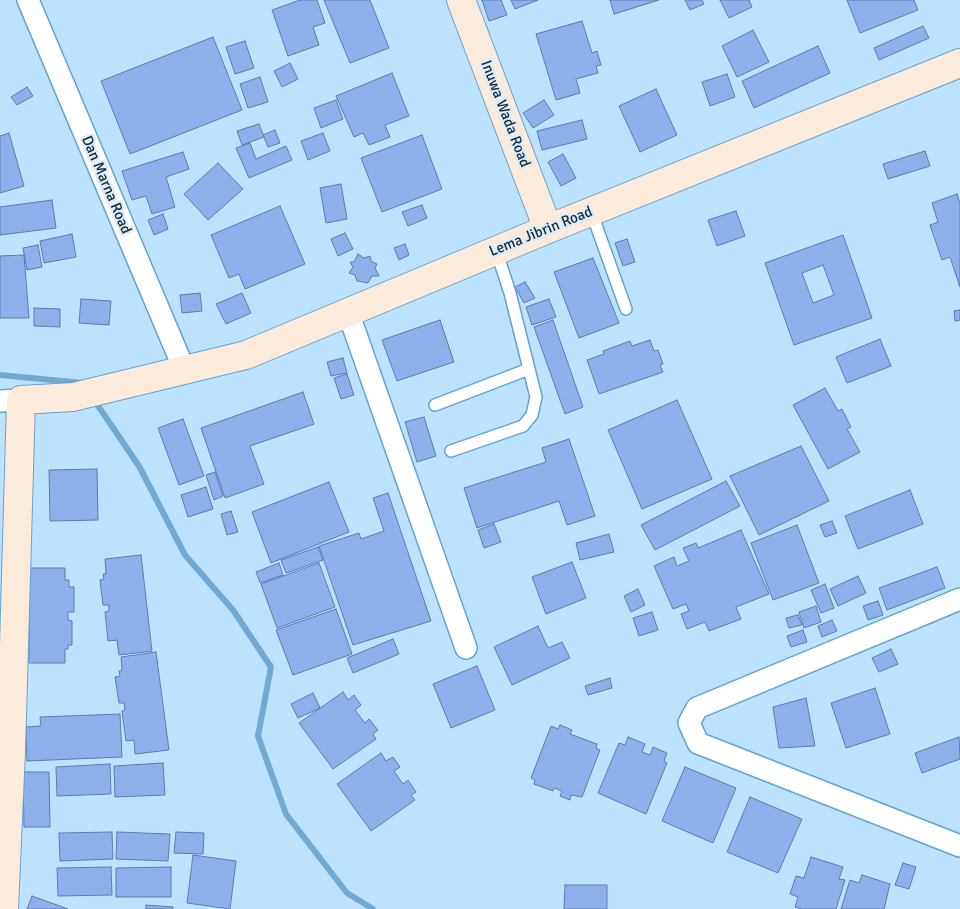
<!DOCTYPE html>
<style>
body{margin:0}
canvas{display:block;background:#bde2fe}
</style>
<canvas width="960" height="909"></canvas>
<script>
const context = document.querySelector('canvas').getContext('2d');
context.lineJoin = 'round';
function shape(rows) {
  const path = new Path2D();
  for (const r of rows) {
    path.moveTo(r[0], r[1]);
    for (let i = 2; i < r.length; i += 2) path.lineTo(r[i], r[i + 1]);
  }
  return path;
}
function strokePath(path, color, width, dash) {
  context.strokeStyle = color;
  context.lineWidth = width;
  context.lineCap = dash ? 'butt' : 'round';
  context.setLineDash(dash || []);
  context.stroke(path);
}
function fill(path, color) {
  context.fillStyle = color;
  context.fill(path, 'evenodd');
}
function write(font, color, halo, rows, align = 'center') {
  context.font = font + ' Signika,sans-serif';
  context.lineWidth = 5;
  context.setLineDash([]);
  context.textBaseline = 'middle';
  context.strokeStyle = halo;
  context.fillStyle = color;
  for (const [text, x, y, turn = 0] of rows) {
    context.save();
    context.translate(x, y);
    context.rotate((+turn || 0) * Math.PI / 180);
    context.textAlign = isNaN(turn) ? turn : align;
    if (halo) context.strokeText(text, 0, 0);
    context.fillText(text, 0, 0);
    context.restore();
  }
}
strokePath(shape([
 [0,375,83,383],
 [94,400,139,466,185,555,233,610,271,667,258,736,286,814,347,893,373,909]
]), '#71a9d2', 6);
const building = shape([
 [300,0,317,0,325,23,313,27,319,45,288,56,272,10,300,0],
 [324,0,370,0,389,48,350,63,324,0],
 [482,0,501,0,507,15,489,21,482,0],
 [511,0,538,0,515,9,511,0],
 [610,0,659,0,614,14,610,0],
 [685,0,702,0,704,4,690,10,685,0],
 [720,0,749,0,752,7,729,18,720,0],
 [847,0,914,0,918,10,860,33,847,0],
 [582,21,592,53,597,51,601,65,596,66,598,73,576,79,580,93,556,100,536,34,582,21],
 [923,26,929,38,879,60,874,48,923,26],
 [753,30,769,62,737,77,722,46,753,30],
 [213,37,242,110,130,154,101,81,213,37],
 [245,41,254,68,235,74,226,47,245,41],
 [818,46,830,73,754,108,742,81,818,46],
 [290,63,298,79,282,87,274,71,290,63],
 [392,73,409,116,385,125,390,137,369,145,363,133,354,137,336,96,392,73],
 [727,74,735,97,710,106,702,82,727,74],
 [260,77,268,102,248,108,240,84,260,77],
 [27,87,33,96,17,105,11,97,27,87],
 [656,89,677,135,640,152,619,106,656,89],
 [336,100,343,119,321,128,314,108,336,100],
 [544,100,554,115,533,128,523,113,544,100],
 [582,120,587,139,542,150,537,131,582,120],
 [259,124,264,137,242,145,237,131,259,124],
 [275,130,280,143,268,147,263,135,275,130],
 [9,133,24,186,0,193,0,136,9,133],
 [323,133,330,151,308,160,301,141,323,133],
 [422,135,442,189,382,212,361,158,422,135],
 [250,143,256,159,286,146,292,160,249,178,236,148,250,143],
 [925,151,930,166,888,179,883,164,925,151],
 [183,152,189,169,166,177,175,207,152,214,146,196,132,200,122,171,183,152],
 [563,154,576,178,561,186,548,162,563,154],
 [218,163,243,189,208,220,184,194,218,163],
 [341,184,347,219,326,223,320,188,341,184],
 [957,194,960,204,960,287,950,257,942,260,930,225,938,222,932,203,957,194],
 [52,200,56,228,0,235,0,207,52,200],
 [422,205,427,218,408,226,402,212,422,205],
 [280,206,305,264,245,289,239,274,229,278,211,235,280,206],
 [736,211,745,236,717,246,708,220,736,211],
 [163,214,168,229,154,235,148,220,163,214],
 [345,233,353,249,338,256,331,239,345,233],
 [72,234,76,257,44,263,40,241,72,234],
 [843,235,872,318,794,345,765,263,843,235],
 [823,265,834,295,813,303,802,273,823,265],
 [627,239,635,262,623,266,615,243,627,239],
 [405,244,409,255,399,260,394,248,405,244],
 [38,245,42,267,27,270,23,248,38,245],
 [358,254,364,258,370,256,371,261,377,264,375,268,379,276,372,276,368,283,357,281,355,275,349,273,353,267,350,262,354,262,358,254],
 [24,255,29,318,0,318,0,256,24,255],
 [593,258,619,323,579,338,554,272,593,258],
 [525,282,535,298,524,303,515,287,525,282],
 [200,293,202,311,182,313,180,295,200,293],
 [242,293,251,313,226,324,216,304,242,293],
 [81,299,111,301,109,325,79,323,81,299],
 [549,299,556,317,532,325,526,307,549,299],
 [34,308,60,309,60,327,34,326,34,308],
 [960,310,960,320,955,321,954,311,960,310],
 [440,320,454,362,397,381,382,340,440,320],
 [553,320,583,407,565,414,534,327,553,320],
 [880,339,891,366,847,383,836,357,880,339],
 [650,340,654,351,658,350,663,364,660,365,663,372,599,394,587,360,604,354,603,351,630,341,632,346,650,340],
 [343,358,347,373,331,376,327,362,343,358],
 [347,374,354,395,341,399,334,378,347,374],
 [825,388,838,411,842,409,851,427,847,429,860,452,828,469,793,405,825,388],
 [303,392,314,424,250,446,264,484,225,498,201,428,303,392],
 [677,400,712,479,642,509,608,430,677,400],
 [424,417,436,456,417,462,405,422,424,417],
 [183,419,204,476,179,485,158,428,183,419],
 [569,439,595,516,567,525,559,501,477,528,464,488,546,462,542,448,569,439],
 [801,446,829,501,759,535,730,476,801,446],
 [97,469,98,520,50,521,49,470,97,469],
 [215,472,223,496,214,500,206,475,215,472],
 [726,481,740,506,655,550,641,525,726,481],
 [329,482,349,532,271,563,252,512,329,482],
 [206,487,213,509,188,517,181,495,206,487],
 [910,490,923,524,858,549,845,516,910,490],
 [388,493,431,621,353,645,319,546,359,533,361,539,384,531,373,498,388,493],
 [231,511,238,532,227,535,221,514,231,511],
 [832,521,837,533,825,537,820,525,832,521],
 [494,524,501,542,484,548,478,530,494,524],
 [797,525,819,583,773,600,751,543,797,525],
 [741,530,769,594,736,607,741,619,709,631,705,622,687,629,681,614,689,611,686,604,673,609,654,566,674,557,677,566,689,561,683,548,696,543,698,548,741,530],
 [609,534,614,552,580,560,576,543,609,534],
 [318,547,323,560,286,573,281,560,318,547],
 [141,555,152,651,119,655,117,640,108,641,105,612,109,611,109,605,103,605,100,580,104,579,103,574,106,574,105,559,141,555],
 [572,562,586,598,546,614,532,577,572,562],
 [279,563,283,575,260,583,256,572,279,563],
 [319,563,335,607,277,628,261,584,319,563],
 [937,567,945,588,887,610,879,588,937,567],
 [29,568,65,568,65,580,69,580,69,587,74,587,74,612,68,612,68,620,72,621,72,645,68,645,68,649,65,649,65,663,29,663,29,568],
 [858,576,866,593,838,606,830,589,858,576],
 [825,584,834,608,821,613,811,590,825,584],
 [638,589,645,605,631,612,624,596,638,589],
 [878,601,883,615,868,620,863,606,878,601],
 [816,606,821,622,804,628,799,612,816,606],
 [336,609,352,654,293,675,276,630,336,609],
 [652,612,658,630,639,636,633,618,652,612],
 [798,615,802,625,789,628,786,618,798,615],
 [832,620,837,631,822,637,818,626,832,620],
 [538,626,548,648,562,642,570,658,512,685,494,647,538,626],
 [803,630,807,642,791,647,787,636,803,630],
 [393,639,399,654,353,673,347,658,393,639],
 [891,649,898,664,879,672,872,658,891,649],
 [156,652,169,750,135,754,134,740,126,741,122,711,125,710,124,703,119,703,115,677,120,676,119,671,122,670,121,657,156,652],
 [477,666,495,710,451,728,433,684,477,666],
 [610,678,612,688,588,695,585,686,610,678],
 [875,688,890,734,846,748,831,703,875,688],
 [343,692,348,700,354,695,361,705,355,710,365,723,369,719,378,730,373,734,376,739,333,769,299,723,343,692],
 [313,693,320,708,298,718,291,704,313,693],
 [806,698,815,746,779,748,773,707,806,698],
 [120,714,122,757,27,761,26,727,41,726,40,717,120,714],
 [560,725,572,730,570,734,597,744,596,748,600,750,582,797,571,795,570,800,560,796,562,791,554,788,553,791,534,784,535,780,531,778,551,726,558,729,560,725],
 [628,737,645,744,642,752,650,755,653,747,667,753,664,761,667,763,646,814,598,793,619,743,625,745,628,737],
 [959,737,960,759,922,773,915,753,959,737],
 [381,753,386,761,393,757,400,767,394,771,403,784,408,780,416,792,411,795,415,800,371,831,337,784,381,753],
 [163,763,165,795,115,797,114,766,163,763],
 [110,764,111,794,57,796,56,767,110,764],
 [685,767,736,788,713,843,662,821,685,767],
 [23,772,49,772,50,827,24,827,23,772],
 [750,797,802,819,778,873,727,852,750,797],
 [112,832,113,859,60,861,59,833,112,832],
 [117,832,170,834,168,861,116,859,117,832],
 [176,832,204,833,203,854,174,853,176,832],
 [193,855,236,861,230,909,187,903,193,855],
 [811,857,843,867,839,879,845,880,836,909,802,909,795,907,798,897,790,894,796,876,804,878,811,857],
 [903,863,916,867,909,889,895,885,903,863],
 [111,867,112,895,58,896,57,868,111,867],
 [171,867,171,897,116,897,116,868,171,867],
 [862,875,890,884,884,909,841,909,850,880,859,883,862,875],
 [565,885,607,885,607,909,564,909,565,885],
 [32,896,68,909,27,909,32,896],
 [146,905,173,907,173,909,146,909,146,905]
]);
fill(building, '#8eb0ea');
strokePath(building, '#5c7bb2', 1);
const lane = shape([
 [591,211,626,309],
 [435,405,529,369],
 [451,451,523,426,532,415,536,397,510,293,496,250]
]);
const street = shape([
 [28,0,184,369],
 [348,312,466,648],
 [0,401,21,400],
 [960,599,697,708,689,723,698,743,960,846]
]);
const secondary = shape([
 [461,0,548,229],
 [4,909,11,752,21,400,73,397,246,355,548,229,960,63]
]);
strokePath(lane, '#65a3d0', 14);
strokePath(street, '#65a3d0', 24);
strokePath(secondary, '#65a3d0', 30);
strokePath(lane, '#fff', 11);
strokePath(street, '#fff', 21);
strokePath(secondary, '#fceada', 28);
write('15px', '#102a3c', '#dfecf5', [
 ["Inuwa Wada Road",505,114,69],
 ["Dan Marna Road",106,185,67],
 ["Lema Jibrin Road",541,232,-22]
]);
</script>
